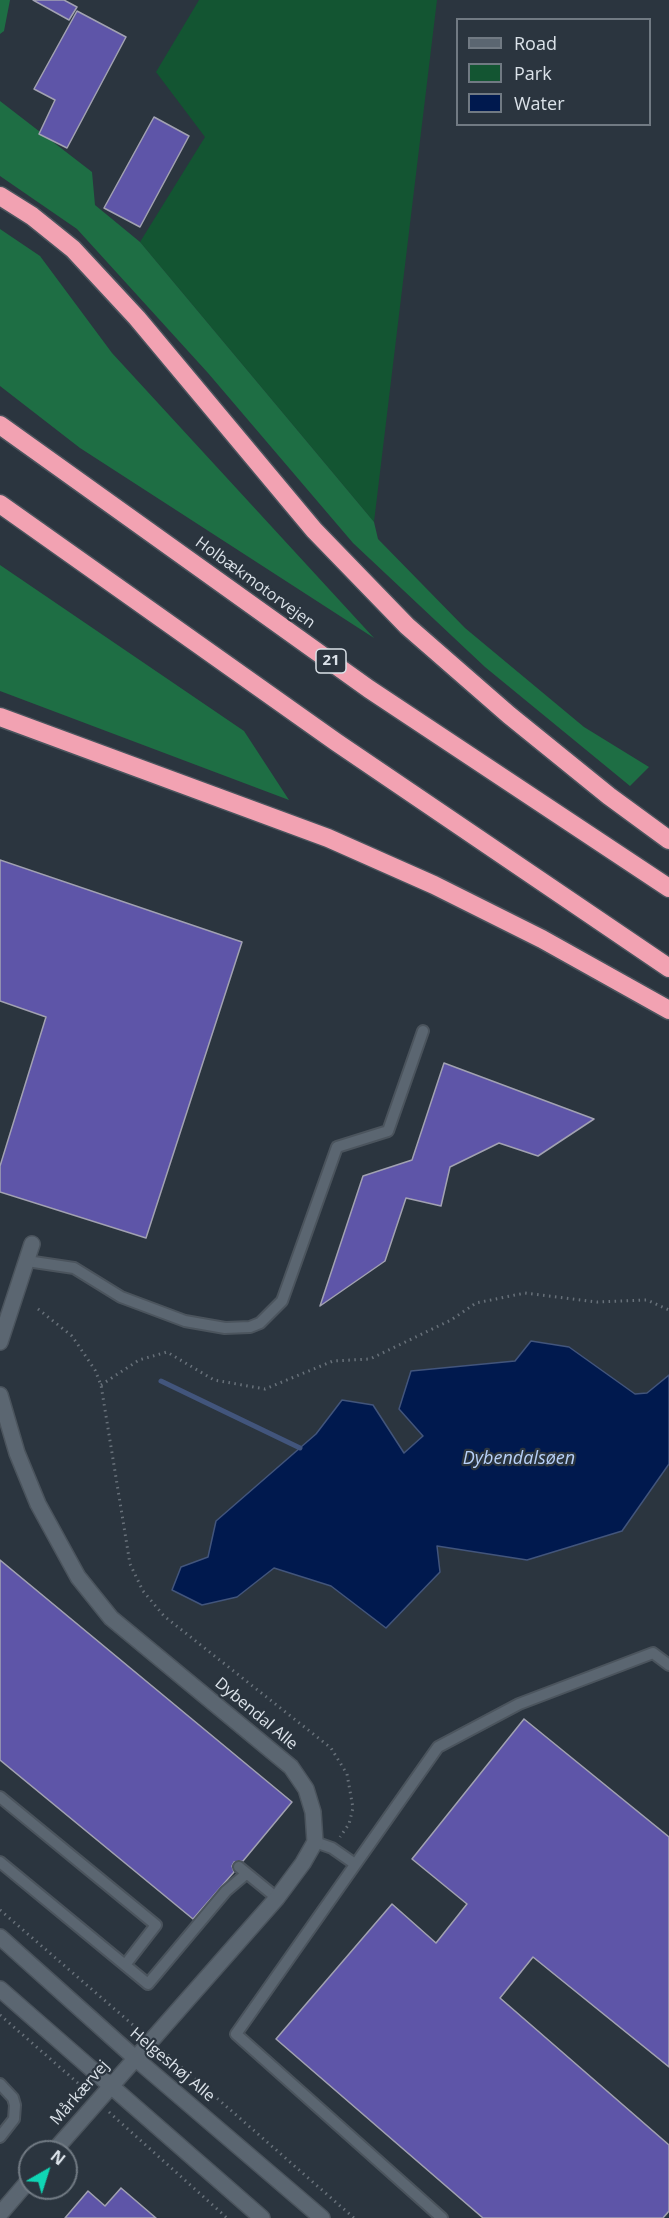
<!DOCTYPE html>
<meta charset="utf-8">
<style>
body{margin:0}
#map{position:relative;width:669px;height:2218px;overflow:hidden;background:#2b353f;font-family:"Open Sans",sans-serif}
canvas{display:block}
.legend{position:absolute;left:456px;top:18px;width:195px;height:108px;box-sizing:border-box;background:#2b353f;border:2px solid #717a83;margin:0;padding:8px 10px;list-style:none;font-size:18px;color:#dbe2e9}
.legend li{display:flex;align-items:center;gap:12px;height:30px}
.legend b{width:30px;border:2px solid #717a83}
.north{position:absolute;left:18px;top:2140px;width:60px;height:60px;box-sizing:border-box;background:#2b353f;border:2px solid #717a83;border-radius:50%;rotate:39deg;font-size:16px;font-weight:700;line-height:24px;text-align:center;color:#dbe2e9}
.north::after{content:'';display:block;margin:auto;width:21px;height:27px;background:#10d5b4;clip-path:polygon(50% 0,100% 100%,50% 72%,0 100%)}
</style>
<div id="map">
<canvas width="669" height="2218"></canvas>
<ul class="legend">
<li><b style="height:8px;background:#5b6671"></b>Road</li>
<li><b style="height:16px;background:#135532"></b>Park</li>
<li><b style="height:16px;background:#00194e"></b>Water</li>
</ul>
<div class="north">N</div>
</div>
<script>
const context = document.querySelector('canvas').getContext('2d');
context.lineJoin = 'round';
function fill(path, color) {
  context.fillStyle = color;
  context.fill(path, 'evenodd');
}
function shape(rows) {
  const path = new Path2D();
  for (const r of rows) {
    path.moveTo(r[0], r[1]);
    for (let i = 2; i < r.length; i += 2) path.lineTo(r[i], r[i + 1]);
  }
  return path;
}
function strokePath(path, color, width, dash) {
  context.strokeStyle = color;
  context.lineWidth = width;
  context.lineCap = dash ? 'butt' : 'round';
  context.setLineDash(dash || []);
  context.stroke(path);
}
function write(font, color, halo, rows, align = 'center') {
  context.font = font + ' "Open Sans",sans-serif';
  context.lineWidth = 4.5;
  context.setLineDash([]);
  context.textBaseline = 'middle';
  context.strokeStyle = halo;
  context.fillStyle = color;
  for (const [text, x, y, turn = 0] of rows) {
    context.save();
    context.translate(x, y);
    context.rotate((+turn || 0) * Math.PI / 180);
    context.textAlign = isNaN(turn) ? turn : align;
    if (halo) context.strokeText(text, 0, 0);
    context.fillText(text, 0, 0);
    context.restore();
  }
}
fill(shape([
 [199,0,437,0,374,522,140,242,205,137,156,72]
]), '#135532');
fill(shape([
 [0,0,10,0,4,31,0,34],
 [0,101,92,172,95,205,140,242,374,522,378,539,465,628,584,727,649,767,630,786,485,667,353,543,208,373,77,229,0,176],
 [0,229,40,256,112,353,374,638,80,448,0,386],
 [0,565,244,731,289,800,0,691]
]), '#1e6e44');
const water = shape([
 [531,1341,569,1347,635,1394,647,1393,669,1375,669,1464,622,1531,527,1560,437,1546,440,1572,386,1628,331,1586,274,1568,237,1597,202,1605,172,1590,181,1567,208,1557,216,1521,316,1434,342,1400,373,1405,404,1453,423,1436,399,1409,411,1371,515,1361,531,1341]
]);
fill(water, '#00194e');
strokePath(water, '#42557c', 1.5);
strokePath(shape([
 [161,1381,300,1448]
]), '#42557c', 5);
const building = shape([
 [33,0,64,0,77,7,69,20,33,0],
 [77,11,126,37,67,148,39,134,55,100,34,89,77,11],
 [154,117,189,136,140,227,104,208,154,117],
 [0,860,242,942,146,1238,0,1192,0,1166,46,1017,0,1001,0,860],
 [444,1063,594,1119,538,1156,499,1143,450,1167,441,1206,406,1198,385,1261,320,1306,363,1176,412,1160,444,1063],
 [0,1560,292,1802,243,1861,234,1862,232,1866,234,1872,193,1919,0,1760,0,1560],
 [524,1719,669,1837,669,2067,533,1957,500,1998,669,2145,669,2211,663,2218,483,2218,276,2039,392,1904,436,1943,467,1904,412,1859,524,1719],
 [121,2188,156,2218,65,2218,88,2191,105,2206,121,2188]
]);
fill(building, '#5e55a8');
strokePath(building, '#a2a2b2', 1.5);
const service = shape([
 [27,1261,74,1268,121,1297,185,1321,225,1328,250,1327,260,1323,282,1301,337,1147,388,1131,423,1031],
 [0,1797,156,1925,125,1965],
 [315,1842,332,1848,355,1864],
 [0,1862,148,1984,226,1891,246,1874],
 [239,1867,277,1898],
 [0,2084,13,2098,15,2105,14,2119,0,2137],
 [442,2218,236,2034,438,1747,519,1704,653,1653,669,1665]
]);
const minor = shape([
 [0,1342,32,1244],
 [0,1395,17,1453,38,1504,78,1577,111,1618,291,1767,306,1789,313,1812,315,1842,303,1863,277,1898,53,2152],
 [0,1937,135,2058,322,2218],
 [0,1989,262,2218],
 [0,2214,30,2179]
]);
const motorway = shape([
 [0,196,32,216,73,249,137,318,314,530,407,626,509,715,609,796,669,840],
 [0,425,369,689,669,888],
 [0,504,336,742,669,968],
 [0,717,328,838,434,885,542,939,669,1010]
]);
strokePath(service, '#4b545d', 14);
strokePath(minor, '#4b545d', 18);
strokePath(motorway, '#4b545d', 21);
strokePath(shape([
 [38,1309,72,1336,95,1370,101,1385,130,1564,143,1591,164,1616,331,1748,347,1774,353,1808,349,1824,340,1837],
 [101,1385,139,1360,167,1352,214,1380,265,1389,333,1361,370,1359,451,1320,476,1303,525,1293,597,1302,647,1300,669,1310],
 [0,1910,140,2031],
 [0,2015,87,2091],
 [163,2051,354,2218],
 [109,2112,227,2218]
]), '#68717a', 3, [1.5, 4.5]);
strokePath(service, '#5b6671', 10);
strokePath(minor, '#5b6671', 15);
strokePath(motorway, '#f2a2b2', 18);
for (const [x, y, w] of [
 [331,661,30]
]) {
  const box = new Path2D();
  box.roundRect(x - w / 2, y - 12, w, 24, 4.5);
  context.fillStyle = '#2b353f';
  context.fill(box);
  strokePath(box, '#dbe2e9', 1.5);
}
write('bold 15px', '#dbe2e9', null, [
 ["21",331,661]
]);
write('16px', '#dbe2e9', '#2b353f', [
 ["Holbækmotorvejen",255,583,36],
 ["Dybendal Alle",256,1714,40],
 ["Helgeshøj Alle",172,2065,40],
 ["Mårkærvej",80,2093,-49]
]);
write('italic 18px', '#b7d0f8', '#2b353f', [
 ["Dybendalsøen",519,1459]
]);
</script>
